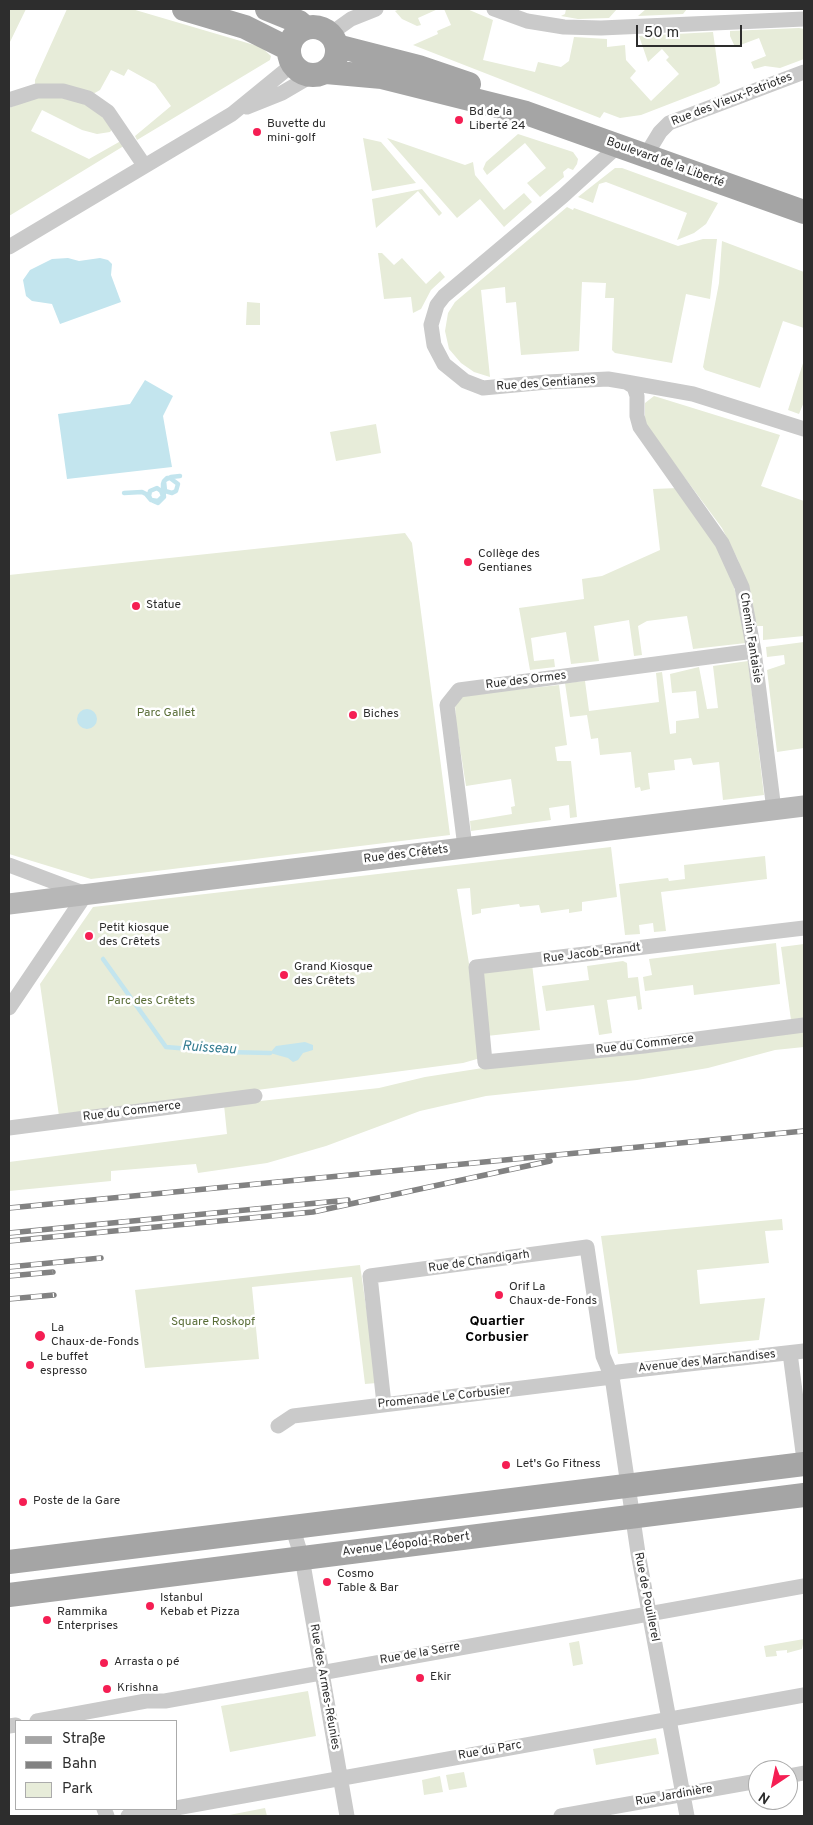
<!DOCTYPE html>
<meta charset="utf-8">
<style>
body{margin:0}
#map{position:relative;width:813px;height:1825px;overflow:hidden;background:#fff;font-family:Overpass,sans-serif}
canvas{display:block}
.frame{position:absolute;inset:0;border:10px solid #2d2d2d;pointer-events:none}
.legend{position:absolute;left:15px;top:1720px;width:162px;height:90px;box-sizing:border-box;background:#fff;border:1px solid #ababab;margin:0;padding:6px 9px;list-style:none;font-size:15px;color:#2d2d2d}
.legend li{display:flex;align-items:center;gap:10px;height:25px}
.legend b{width:25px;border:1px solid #ababab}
.north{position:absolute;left:748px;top:1760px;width:50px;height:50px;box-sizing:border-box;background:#fff;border:1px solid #ababab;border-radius:50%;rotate:214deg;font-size:14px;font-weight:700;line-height:20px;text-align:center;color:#2d2d2d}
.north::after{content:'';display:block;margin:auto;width:18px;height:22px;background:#f51e53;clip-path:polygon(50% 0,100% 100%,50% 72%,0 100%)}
.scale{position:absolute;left:636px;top:25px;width:106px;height:22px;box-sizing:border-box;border:2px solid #2d2d2d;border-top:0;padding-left:6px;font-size:15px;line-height:18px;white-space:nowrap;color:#2d2d2d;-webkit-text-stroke:4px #fff;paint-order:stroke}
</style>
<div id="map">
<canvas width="813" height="1825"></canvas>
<div class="frame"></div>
<ul class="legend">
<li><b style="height:6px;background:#a5a5a5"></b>Straße</li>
<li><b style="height:6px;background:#828282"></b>Bahn</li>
<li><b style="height:14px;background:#e7ecd9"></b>Park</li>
</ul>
<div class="north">N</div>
<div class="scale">50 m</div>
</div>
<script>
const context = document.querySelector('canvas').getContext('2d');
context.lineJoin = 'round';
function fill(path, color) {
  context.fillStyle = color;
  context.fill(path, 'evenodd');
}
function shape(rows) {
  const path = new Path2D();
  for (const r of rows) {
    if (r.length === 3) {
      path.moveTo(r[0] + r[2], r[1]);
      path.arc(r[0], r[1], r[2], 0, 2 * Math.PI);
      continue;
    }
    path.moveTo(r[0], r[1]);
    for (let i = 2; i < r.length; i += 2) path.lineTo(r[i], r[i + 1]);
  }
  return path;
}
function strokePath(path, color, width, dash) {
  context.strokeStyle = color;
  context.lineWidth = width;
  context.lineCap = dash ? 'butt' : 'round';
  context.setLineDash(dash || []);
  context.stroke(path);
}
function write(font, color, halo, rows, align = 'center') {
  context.font = font + ' Overpass,sans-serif';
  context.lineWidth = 5;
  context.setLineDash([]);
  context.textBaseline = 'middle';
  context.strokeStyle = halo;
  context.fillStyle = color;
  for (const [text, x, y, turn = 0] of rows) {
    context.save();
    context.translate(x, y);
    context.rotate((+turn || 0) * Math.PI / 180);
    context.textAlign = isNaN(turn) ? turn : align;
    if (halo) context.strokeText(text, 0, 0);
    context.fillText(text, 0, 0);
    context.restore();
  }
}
fill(shape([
 [9,9,26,9,9,44],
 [67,9,132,9,261,47,271,56,270,60,137,140,135,136,171,106,155,84,128,69,124,76,111,70,100,90,93,94,35,85,35,80],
 [400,9,438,9,418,18,421,25,417,26,402,19,395,11],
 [444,9,467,9,493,20,483,60,535,72,538,62,561,67,569,61,574,37,607,39,607,47,625,45,626,60,636,71,630,78,651,101,679,74,666,60,669,57,662,49,648,62,639,36,713,32,720,83,716,86,641,115,620,118,604,112,600,118,413,45,438,34,437,31,451,25],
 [566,9,617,9,609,18,578,19,561,16,565,14],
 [646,9,687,9,683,14,638,16],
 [799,28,804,29,804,59,780,68,765,66,754,69,751,62,766,56,759,38,735,47,730,36,730,31],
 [63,95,85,103,106,118,113,128,110,132,97,134,82,130,42,110,31,131,89,159,119,142,127,144,9,216,9,108,38,97],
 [518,134,573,152,578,159,577,164,573,170,568,168,563,172,564,177,540,197,527,183,546,168,525,143,487,175,483,169,486,162],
 [363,138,381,142,416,183,372,191],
 [387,138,465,165,473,162,475,175,504,210,524,193,532,202,504,227,480,199,457,218],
 [615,168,622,168,718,203,706,224,694,233,677,240,687,213,606,182,599,184,593,203,578,197],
 [422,189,442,213,439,216,418,191,376,228,372,199],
 [567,207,573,210,574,208,678,246,703,239,717,239,710,299,686,294,672,363,615,353,612,350,614,298,605,298,606,283,582,282,579,351,521,355,516,302,506,303,505,287,481,290,490,377,474,372,461,363,449,349,445,331,448,313,455,302],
 [722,241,804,272,804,328,783,321,760,388,705,370,703,367,719,283],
 [378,253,382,253,394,265,402,258,426,284,440,271,445,277,431,290,421,309,413,313,411,297,384,299],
 [247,302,260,303,260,325,246,325],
 [804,360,804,402,799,414,788,410],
 [654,396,780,435,761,486,804,501,804,636,763,640,763,626,756,626,738,560,722,528,645,424,645,403],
 [376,424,381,453,336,461,330,432],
 [678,488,706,527,730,572,738,602,746,643,693,649,687,616,647,621,638,626,642,655,634,656,629,620,594,626,599,661,571,664,566,632,531,638,534,661,554,659,555,667,530,670,519,608,584,599,582,579,602,576,660,550,653,489],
 [405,533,412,543,450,835,91,879,9,854,9,575],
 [804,642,804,748,777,752,767,670,785,664,784,655,767,657,766,647],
 [748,661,764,795,723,800,719,762,693,765,691,758,674,760,675,770,648,773,650,789,641,791,640,787,635,788,631,752,600,755,598,738,591,739,587,715,570,717,565,683,585,681,589,711,659,702,656,673,662,672,670,734,676,733,676,721,699,718,696,691,672,693,670,674,699,667,707,709,718,708,713,666],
 [559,685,567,745,555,747,557,761,571,761,577,817,570,818,569,805,549,808,551,820,471,831,470,821,512,814,511,807,515,806,511,779,466,786,456,722,455,704,459,696],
 [611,847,617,897,582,902,582,911,569,913,569,909,541,913,539,905,520,907,519,904,481,909,481,913,472,915,470,888,457,889,484,1057,463,1063,59,1116,40,984,93,907],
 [765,856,767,879,661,892,666,931,654,932,653,923,639,925,640,934,625,935,619,884,668,878,669,881,685,879,684,865],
 [776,943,780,984,694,995,693,985,645,991,643,977,652,975,649,959],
 [804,944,804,1018,791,1020,781,947],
 [623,961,627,963,628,978,638,977,642,1009,638,1010,636,996,607,1000,612,1033,599,1035,594,1005,546,1011,542,986,589,980,587,966],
 [532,964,540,1030,487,1036,479,970],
 [804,1029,804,1047,775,1050,708,1068,637,1080,486,1096,420,1111,326,1146,267,1163,198,1173,196,1164,111,1171,111,1181,9,1191,9,1162,227,1134,224,1105,379,1088,425,1077,502,1065],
 [782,1219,783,1230,765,1231,769,1263,697,1270,700,1304,765,1298,759,1340,618,1354,601,1236],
 [360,1265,377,1383,365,1384,352,1277,252,1287,259,1359,145,1368,135,1290],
 [804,1639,802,1649,787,1653,787,1650,776,1651,777,1656,766,1657,764,1646],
 [579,1641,583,1664,573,1666,569,1643],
 [308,1691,316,1736,230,1752,221,1706],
 [656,1738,659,1754,596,1765,593,1749],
 [464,1772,467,1787,449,1790,446,1775],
 [440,1776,443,1792,424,1795,422,1780],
 [265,1808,267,1816,219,1816,224,1816]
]), '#e7ecd9');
fill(shape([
 [68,258,79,261,100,258,108,260,112,264,111,275,121,302,60,324,52,304,32,301,26,296,23,280,30,270,52,259],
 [145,380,173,396,163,416,172,467,67,479,58,414,130,404],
 [87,719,10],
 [305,1042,313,1045,313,1050,303,1053,298,1060,293,1062,288,1058,270,1053,276,1046]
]), '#c3e5ee');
strokePath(shape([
 [124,493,142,492,146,494,151,500,158,501,163,496,161,491,157,488,150,491,149,496,151,500,158,503,164,497,163,488,163,484,164,481,167,478,170,478,178,484,176,491,172,493,165,491,164,481,167,479,171,477,180,476],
 [103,959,166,1047,226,1052,270,1053]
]), '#c3e5ee', 4.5);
strokePath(shape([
 [494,9,527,21,564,27,601,28,804,19],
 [330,34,351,19,376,9],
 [9,100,37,91,63,91,88,98,108,112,144,165],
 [247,107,282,93,311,76],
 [619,145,563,196,444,296,437,305,431,325,434,345,444,364,465,381,483,388,547,382,608,379,626,382,693,394,804,429],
 [646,155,660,132,669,123,804,72],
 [9,247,232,114,292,65],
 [626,382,634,387,637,396,637,416,640,427,722,543,742,587,754,651,774,810],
 [465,847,447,705,459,690,754,651],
 [9,865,86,894,9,1008],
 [804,928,476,967,485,1062,644,1046,804,1025],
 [9,1128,255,1096],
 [790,1353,804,1460],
 [612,1377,618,1372,804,1351],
 [384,1404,370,1276,587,1247,603,1356,612,1377,638,1553,687,1816],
 [278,1426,293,1416,612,1377],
 [292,1526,302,1558,347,1816],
 [37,1721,146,1701,165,1701,804,1586],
 [9,1726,16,1725],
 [788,1776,804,1773],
 [176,1808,804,1695],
 [104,1809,107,1816],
 [128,1816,170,1809],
 [561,1816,758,1781]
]), '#cacaca', 15);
strokePath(shape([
 [9,904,804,806]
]), '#b7b7b7', 21);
strokePath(shape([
 [184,9,245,27,289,49],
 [267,9,299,22,306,28],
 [313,51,24],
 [337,46,419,67,469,84],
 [326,72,382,77,526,113,804,212],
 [9,1562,804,1464],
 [9,1595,804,1495]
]), '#a5a5a5', 24);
const rail = shape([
 [9,1208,804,1131],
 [9,1233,348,1200],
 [9,1241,313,1212,550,1161],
 [9,1267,101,1258],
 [9,1276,53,1272],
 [9,1299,54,1295]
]);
strokePath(rail, '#828282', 5.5);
strokePath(rail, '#fff', 4, [11]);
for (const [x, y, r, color] of [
 [459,120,5,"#f51e53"],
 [257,132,5,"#f51e53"],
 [468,562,5,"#f51e53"],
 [136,606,5,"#f51e53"],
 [353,715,5,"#f51e53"],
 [89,936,5,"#f51e53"],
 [284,975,5,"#f51e53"],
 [499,1295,5,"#f51e53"],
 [40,1336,6,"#f51e53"],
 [30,1365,5,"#f51e53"],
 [506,1465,5,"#f51e53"],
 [23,1502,5,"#f51e53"],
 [327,1582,5,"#f51e53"],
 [150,1606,5,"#f51e53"],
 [47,1620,5,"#f51e53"],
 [104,1663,5,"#f51e53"],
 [420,1678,5,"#f51e53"],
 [107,1689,5,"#f51e53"]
]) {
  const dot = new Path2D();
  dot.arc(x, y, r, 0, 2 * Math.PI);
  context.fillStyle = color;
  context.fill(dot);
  strokePath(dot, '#fff', 2);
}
write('12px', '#2d2d2d', '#fff', [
 ["Rue des Vieux-Patriotes",732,100,-21],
 ["Boulevard de la Liberté",665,163,20],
 ["Rue des Gentianes",546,384,-4],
 ["Chemin Fantaisie",750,638,81],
 ["Rue des Ormes",526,681,-7],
 ["Rue des Crêtets",406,855,-7],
 ["Rue Jacob-Brandt",592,954,-7],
 ["Rue du Commerce",645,1045,-7],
 ["Rue du Commerce",132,1112,-7],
 ["Rue de Chandigarh",479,1262,-8],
 ["Avenue des Marchandises",707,1362,-6],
 ["Promenade Le Corbusier",444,1398,-6],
 ["Avenue Léopold-Robert",406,1545,-7],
 ["Rue de Pouillerel",646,1597,79],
 ["Rue de la Serre",420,1654,-10],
 ["Rue des Armes-Réunies",324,1687,80],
 ["Rue du Parc",490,1751,-10],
 ["Rue Jardinière",674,1796,-10]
]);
write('12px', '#2d2d2d', '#fff', [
 ["Bd de la",469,113],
 ["Liberté 24",469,127],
 ["Buvette du",267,125],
 ["mini-golf",267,139],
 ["Collège des",478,555],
 ["Gentianes",478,569],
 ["Statue",146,606],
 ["Biches",363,715],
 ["Petit kiosque",99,929],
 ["des Crêtets",99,943],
 ["Grand Kiosque",294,968],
 ["des Crêtets",294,982],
 ["Orif La",509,1288],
 ["Chaux-de-Fonds",509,1302],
 ["La",51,1329],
 ["Chaux-de-Fonds",51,1343],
 ["Le buffet",40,1358],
 ["espresso",40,1372],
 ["Let's Go Fitness",516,1465],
 ["Poste de la Gare",33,1502],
 ["Cosmo",337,1575],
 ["Table & Bar",337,1589],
 ["Istanbul",160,1599],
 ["Kebab et Pizza",160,1613],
 ["Rammika",57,1613],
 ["Enterprises",57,1627],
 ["Arrasta o pé",114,1663],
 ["Ekir",430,1678],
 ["Krishna",117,1689]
], 'left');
write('12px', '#596d37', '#fff', [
 ["Parc Gallet",166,714],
 ["Parc des Crêtets",151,1002],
 ["Square Roskopf",213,1323]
]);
write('italic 14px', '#327b90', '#fff', [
 ["Ruisseau",209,1049,4]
]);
write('bold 14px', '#000', '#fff', [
 ["Quartier",497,1322],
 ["Corbusier",497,1338]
]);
</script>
